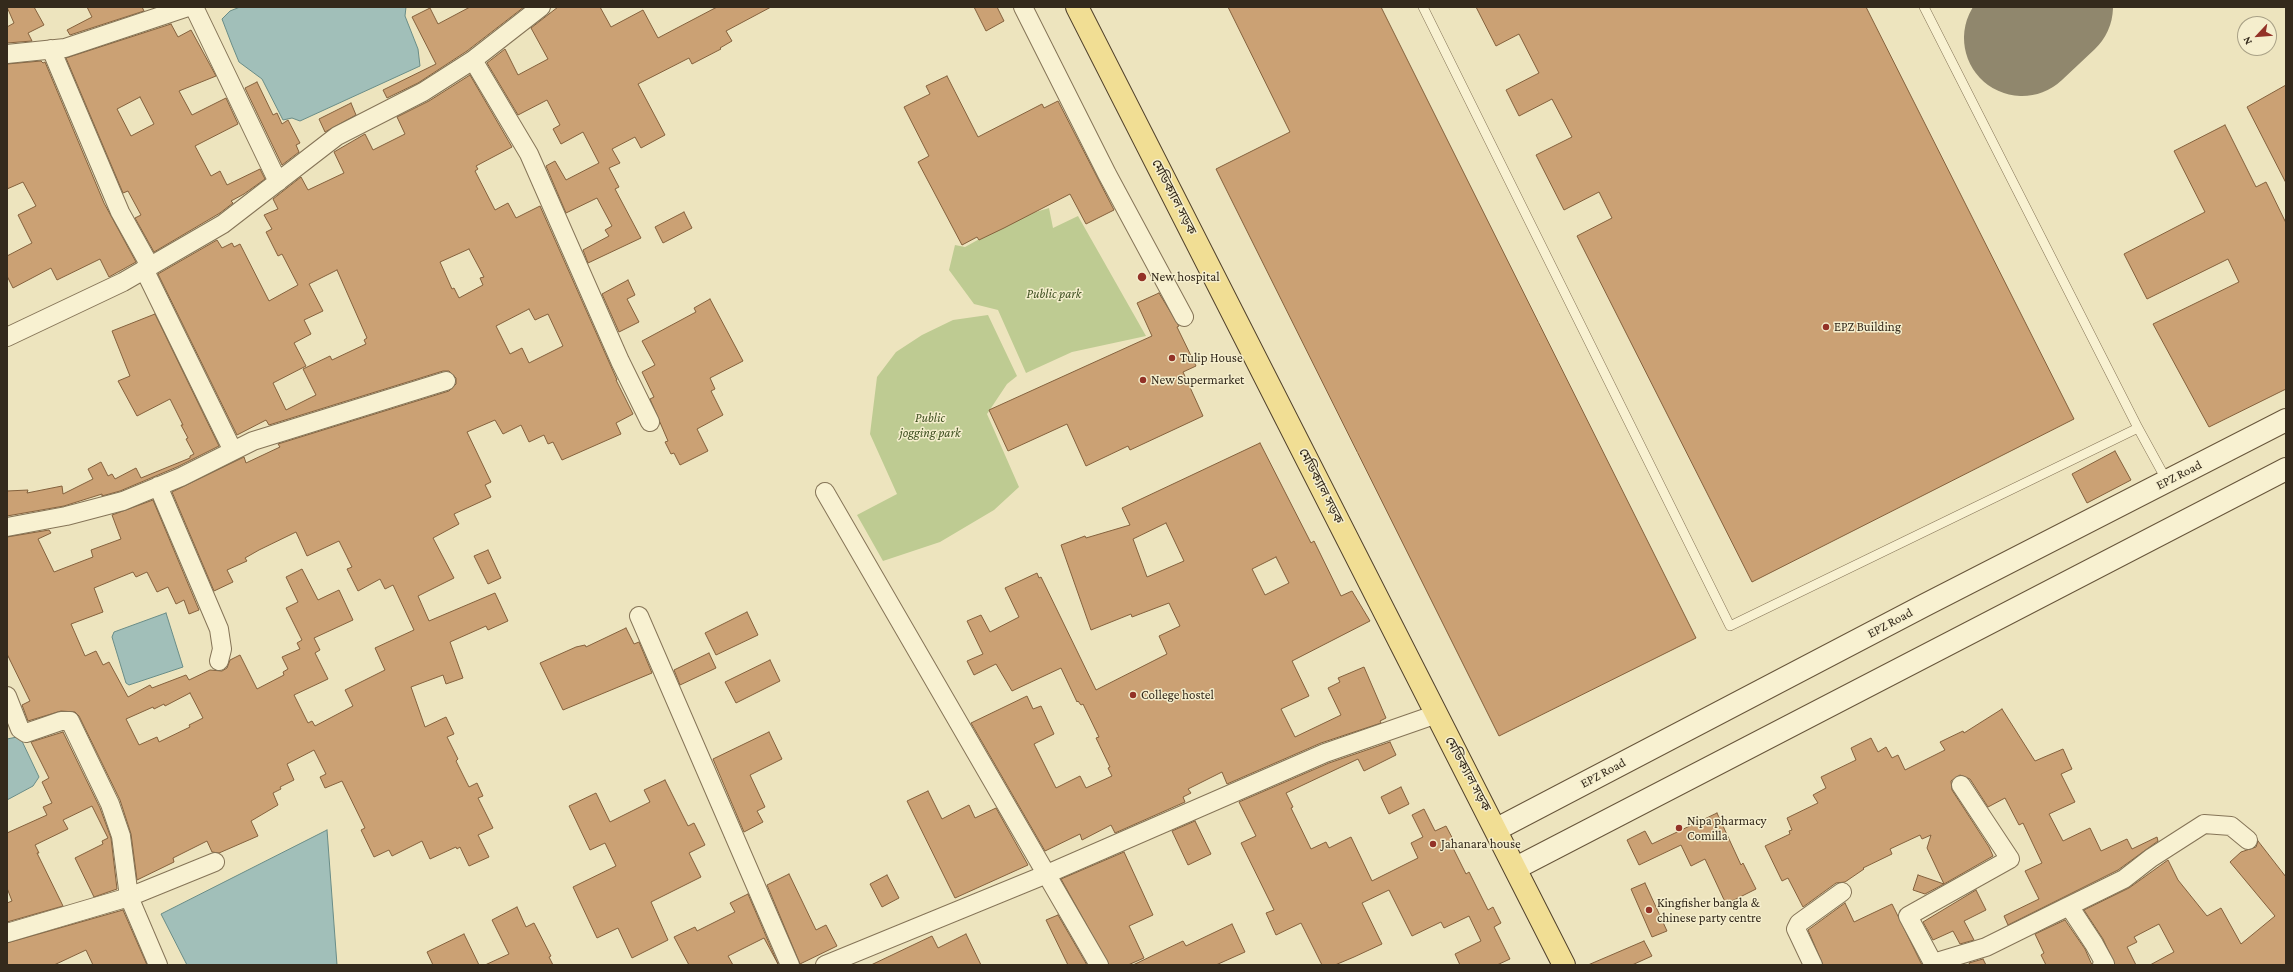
<!DOCTYPE html>
<meta charset="utf-8">
<style>
body{margin:0}
#map{position:relative;width:2293px;height:972px;overflow:hidden;background:#ede4be;font-family:"Crimson Pro",serif}
canvas{display:block}
.frame{position:absolute;inset:0;border:8px solid #342a1c;pointer-events:none}
.north{position:absolute;left:2237px;top:16px;width:40px;height:40px;box-sizing:border-box;background:#f5eecd;border:1px solid #a8a086;border-radius:50%;rotate:244deg;font-size:11px;font-weight:700;line-height:16px;text-align:center;color:#342a1c}
.north::after{content:'';display:block;margin:auto;width:14px;height:18px;background:#933227;clip-path:polygon(50% 0,100% 100%,50% 72%,0 100%)}
</style>
<div id="map">
<canvas width="2293" height="972"></canvas>
<div class="frame"></div>
<div class="north">N</div>
</div>
<script>
const context = document.querySelector('canvas').getContext('2d');
context.lineJoin = 'round';
function fill(path, color) {
  context.fillStyle = color;
  context.fill(path, 'evenodd');
}
function shape(rows) {
  const path = new Path2D();
  for (const r of rows) {
    path.moveTo(r[0], r[1]);
    for (let i = 2; i < r.length; i += 2) path.lineTo(r[i], r[i + 1]);
  }
  return path;
}
function strokePath(path, color, width, dash) {
  context.strokeStyle = color;
  context.lineWidth = width;
  context.lineCap = dash ? 'butt' : 'round';
  context.setLineDash(dash || []);
  context.stroke(path);
}
function write(font, color, halo, rows, align = 'center') {
  context.font = font + ' "Crimson Pro","Noto Sans Bengali",serif';
  context.lineWidth = 3;
  context.setLineDash([]);
  context.textBaseline = 'middle';
  context.strokeStyle = halo;
  context.fillStyle = color;
  for (const [text, x, y, turn = 0] of rows) {
    context.save();
    context.translate(x, y);
    context.rotate((+turn || 0) * Math.PI / 180);
    context.textAlign = isNaN(turn) ? turn : align;
    if (halo) context.strokeText(text, 0, 0);
    context.fillText(text, 0, 0);
    context.restore();
  }
}
fill(shape([
 [1049,208,1053,228,1078,216,1146,336,1072,352,1026,373,998,310,974,304,949,270,955,245,965,247,1019,217],
 [988,315,1017,376,1007,384,987,414,1019,487,994,510,940,542,883,561,857,515,897,494,870,434,877,377,896,352,922,335,953,320]
]), '#becb92');
const water = shape([
 [240,7,406,7,405,16,418,49,420,66,300,121,292,118,283,120,262,79,239,62,232,45,222,19,230,11,240,7],
 [166,613,183,667,129,685,126,683,112,637,114,632,166,613],
 [17,737,21,739,39,777,33,786,7,800,7,739,17,737],
 [327,830,337,965,187,965,161,914,327,830]
]);
fill(water, '#a1bfb9');
strokePath(water, '#698c87', 1);
strokePath(shape([
 [2022,38,2055,7]
]), '#90876d', 116);
const building = shape([
 [7,7,34,7,44,25,28,33,32,41,7,43,7,27,14,23,7,7],
 [87,7,142,7,144,11,70,35,67,30,92,17,87,7],
 [470,7,524,7,467,51,418,83,387,98,383,90,436,64,412,17,430,8,438,24,470,7],
 [558,7,600,7,611,27,643,10,658,38,717,7,771,7,726,31,732,41,720,48,721,49,692,64,689,58,638,84,665,135,641,148,635,137,612,149,620,163,609,168,619,187,615,189,641,238,588,263,583,250,609,236,605,230,612,226,597,198,566,213,546,166,555,161,566,180,599,163,583,132,561,144,553,129,560,125,547,100,518,115,487,63,505,49,518,75,548,59,531,28,558,7],
 [974,7,997,7,1004,21,986,31,974,7],
 [1228,7,1381,7,1696,638,1499,736,1216,169,1290,132,1228,7],
 [1476,7,1866,7,2074,419,1752,582,1577,236,1612,218,1599,192,1564,210,1536,155,1572,137,1552,99,1519,116,1506,90,1539,73,1519,34,1496,46,1476,7],
 [171,24,178,37,191,30,216,76,179,91,192,115,226,98,238,124,195,146,211,176,220,171,227,185,260,169,265,179,244,194,231,201,233,203,220,213,154,252,135,218,141,215,128,191,123,193,66,58,171,24],
 [140,97,154,124,131,136,117,109,140,97],
 [41,61,43,63,45,62,104,203,136,262,109,277,100,259,57,280,51,268,13,288,7,276,7,256,32,243,18,215,36,206,23,182,7,189,7,64,41,61],
 [470,75,512,147,476,166,478,169,475,171,495,210,508,203,516,218,540,206,617,380,616,380,633,414,616,423,621,434,562,460,553,442,548,444,544,435,529,442,521,425,503,434,495,420,467,432,491,482,485,485,491,497,454,514,459,524,433,538,454,578,418,596,429,621,495,593,508,621,488,630,486,626,450,642,463,678,446,684,443,675,411,687,425,727,446,717,454,734,447,737,458,759,456,761,469,787,477,783,483,796,478,798,493,828,478,835,489,857,469,866,460,847,457,849,456,847,430,859,422,841,392,856,389,850,374,857,361,830,365,828,342,781,325,788,320,777,326,774,314,750,287,764,294,780,280,787,281,789,273,793,278,805,251,821,258,836,219,853,212,852,207,841,173,858,174,862,137,880,131,834,120,800,79,716,75,712,61,711,28,721,22,705,30,701,7,654,7,537,49,530,51,533,38,539,54,572,93,557,91,550,121,539,112,515,153,500,199,610,189,614,184,600,176,604,168,587,157,592,147,572,136,577,133,572,94,588,103,612,71,624,85,656,96,651,103,665,109,662,128,697,150,685,152,688,186,675,189,680,210,670,222,671,227,668,230,660,240,655,257,689,284,675,283,672,288,669,282,657,300,649,297,643,302,640,286,608,298,602,286,577,302,569,318,600,339,590,353,620,314,638,320,650,315,653,328,679,294,695,308,723,312,721,315,726,353,706,345,690,385,670,375,648,414,630,393,585,385,589,380,579,358,591,347,569,352,567,339,541,307,556,296,532,259,550,245,558,247,561,227,570,233,582,214,591,172,492,244,457,246,463,280,447,278,444,449,391,456,384,456,378,449,371,443,371,269,425,266,420,237,435,158,274,217,240,222,248,232,243,234,247,240,244,269,301,298,285,282,254,278,256,266,232,272,229,264,215,278,209,273,199,301,177,308,190,344,173,334,152,365,134,373,150,405,134,397,117,429,101,470,75],
 [469,249,484,277,480,278,483,285,459,298,454,288,452,289,440,262,469,249],
 [337,270,367,338,364,340,366,344,332,360,330,356,303,369,316,395,286,410,273,383,306,366,294,343,311,334,304,320,323,311,309,284,337,270],
 [529,309,535,320,548,314,563,346,529,363,522,348,510,354,496,326,529,309],
 [190,693,203,718,189,725,190,727,159,742,157,737,139,745,126,719,153,707,154,709,164,704,165,706,190,693],
 [947,76,978,137,1042,104,1044,108,1058,101,1114,210,1086,224,1070,194,1004,228,979,240,977,237,962,245,918,162,929,156,904,107,930,94,926,86,947,76],
 [257,82,273,115,277,113,282,124,288,120,300,143,296,145,299,152,282,165,245,88,257,82],
 [2286,85,2286,183,2247,107,2286,85],
 [351,103,356,115,325,132,319,119,351,103],
 [2225,125,2256,187,2266,182,2286,223,2286,389,2209,427,2153,324,2239,282,2228,259,2147,299,2124,254,2205,212,2174,151,2225,125],
 [684,212,692,228,663,243,655,227,684,212],
 [628,280,635,295,627,299,639,322,619,332,602,294,628,280],
 [1159,293,1179,326,1177,327,1196,366,1183,372,1203,416,1130,450,1128,446,1086,466,1067,424,1008,451,989,410,1152,336,1137,303,1159,293],
 [710,299,743,361,710,378,715,389,711,391,723,415,697,429,708,451,680,465,674,453,671,454,665,442,668,441,650,399,654,397,642,372,655,365,642,341,696,312,694,308,710,299],
 [155,314,219,446,177,467,120,491,102,496,102,494,64,506,7,516,7,491,28,490,27,493,62,486,63,494,93,479,88,469,101,462,108,476,112,474,115,479,136,468,141,478,190,458,190,456,194,454,186,439,188,438,181,425,183,425,170,399,137,416,118,381,130,376,112,331,155,314],
 [1260,443,1311,543,1314,541,1341,596,1352,591,1370,621,1292,661,1309,696,1281,709,1295,737,1341,715,1328,688,1340,682,1338,678,1364,667,1386,718,1380,721,1381,723,1321,743,1227,784,1222,772,1188,789,1191,793,1183,797,1185,802,1115,833,1111,825,1082,840,1080,834,1045,851,971,723,1027,696,1033,709,1041,706,1054,734,1034,744,1056,788,1080,776,1086,788,1112,776,1108,768,1110,767,1096,738,1099,737,1083,704,1081,705,1078,701,1077,702,1061,668,1012,691,996,664,974,675,967,661,983,654,967,621,981,615,990,632,1019,617,1005,588,1037,573,1039,578,1041,577,1096,690,1167,654,1159,636,1180,626,1169,603,1132,617,1131,614,1091,630,1061,545,1085,536,1086,538,1130,525,1122,508,1260,443],
 [1166,523,1184,561,1147,577,1133,539,1166,523],
 [1276,557,1289,583,1265,595,1252,569,1276,557],
 [2115,451,2131,480,2087,503,2072,474,2115,451],
 [488,550,501,578,488,584,474,556,488,550],
 [747,612,758,635,716,655,705,633,747,612],
 [626,628,634,644,639,642,652,673,563,710,540,663,576,647,585,645,586,647,626,628],
 [709,653,716,668,680,685,674,670,709,653],
 [770,660,780,681,736,703,725,682,770,660],
 [2002,709,2035,761,2063,749,2072,769,2061,774,2075,802,2049,814,2063,841,2090,828,2101,851,2127,839,2132,849,2157,837,2158,841,2118,870,2008,925,2004,916,2039,899,2025,871,2042,863,2023,823,2019,825,2005,798,1988,807,1970,779,1960,775,1951,781,1952,790,1989,847,1993,856,1944,884,1927,848,1931,835,1922,839,1920,835,1890,849,1892,854,1863,868,1864,869,1845,882,1836,883,1803,907,1788,878,1782,881,1765,846,1790,834,1789,831,1792,830,1787,818,1818,803,1813,795,1826,788,1821,777,1856,760,1851,748,1871,738,1878,752,1886,747,1892,758,1898,755,1905,770,1945,750,1940,742,1963,731,1964,733,2002,709],
 [63,732,100,808,111,838,117,889,94,897,75,858,103,844,102,841,108,838,92,806,63,820,68,829,35,845,39,853,37,853,63,906,7,922,7,903,12,901,7,888,7,833,47,815,43,807,52,803,42,782,49,778,31,742,63,732],
 [769,732,782,759,750,775,765,807,757,811,763,822,744,832,713,759,769,732],
 [1390,742,1396,755,1364,771,1358,759,1286,793,1293,807,1291,808,1311,849,1326,842,1329,848,1351,837,1372,881,1418,858,1411,843,1423,837,1412,815,1424,809,1435,831,1446,826,1456,845,1452,846,1466,874,1469,872,1488,910,1493,907,1501,923,1494,927,1510,959,1497,965,1460,965,1455,954,1481,941,1469,916,1444,928,1441,922,1412,936,1389,890,1362,903,1382,944,1354,957,1335,965,1322,965,1301,923,1276,935,1266,913,1274,910,1241,843,1256,836,1239,802,1329,763,1390,742],
 [665,780,688,826,694,823,705,845,689,853,701,877,651,902,668,940,632,958,618,928,597,938,573,887,616,866,605,843,590,850,569,806,596,793,610,822,650,802,644,790,665,780],
 [1401,787,1409,804,1389,814,1381,797,1401,787],
 [928,791,942,819,969,805,975,818,996,808,1028,865,955,898,907,801,928,791],
 [1717,813,1741,865,1743,863,1756,889,1726,904,1705,859,1691,866,1681,845,1639,865,1627,840,1645,831,1652,844,1717,813],
 [1195,821,1211,854,1188,865,1172,831,1195,821],
 [2258,841,2286,877,2286,965,2150,965,2174,952,2159,924,2134,937,2137,942,2127,947,2136,965,2115,965,2103,939,2084,910,2129,888,2168,860,2178,880,2207,916,2221,908,2241,944,2275,916,2230,862,2241,852,2256,847,2258,841],
 [1124,852,1153,915,1129,926,1144,958,1128,965,1109,965,1061,879,1124,852],
 [789,874,816,930,826,925,837,946,800,964,767,885,789,874],
 [887,875,899,898,882,907,870,884,887,875],
 [1918,875,1944,884,1925,894,1913,890,1918,875],
 [1645,883,1667,931,1652,937,1631,889,1645,883],
 [1976,890,1986,910,1964,921,1974,940,1960,944,1953,931,1933,940,1923,922,1976,890],
 [748,894,778,964,764,938,728,956,733,965,689,965,674,937,695,927,697,931,735,912,730,903,748,894],
 [1845,903,1854,922,1892,904,1922,965,1823,965,1808,930,1845,903],
 [517,907,526,927,534,923,551,956,549,957,553,965,485,965,509,954,492,920,517,907],
 [123,910,147,965,93,965,86,950,54,965,7,965,7,943,123,910],
 [1058,915,1087,965,1068,965,1046,920,1058,915],
 [2065,920,2085,949,2092,965,2046,965,2041,955,2044,953,2035,934,2065,920],
 [1232,924,1245,952,1216,965,1133,965,1183,941,1186,946,1232,924],
 [464,934,479,965,433,965,427,952,464,934],
 [966,934,981,965,871,965,932,936,938,948,966,934],
 [1644,941,1652,956,1632,965,1588,965,1644,941],
 [1983,959,1986,965,1970,965,1969,963,1983,959]
]);
fill(building, '#cba174');
strokePath(building, '#84613d', 1);
const service = shape([
 [1423,7,1730,626,2138,428],
 [1924,7,2138,428,2167,481]
]);
const minor = shape([
 [194,7,278,182],
 [1023,7,1107,174,1184,317],
 [51,49,120,212,150,266],
 [7,54,65,48,188,7],
 [473,60,529,154,620,361,650,422],
 [144,269,233,451],
 [7,337,123,282,223,224,337,136,423,92,473,60,541,7],
 [158,486,219,629,222,649,219,661],
 [825,492,1099,965],
 [7,527,66,516,123,501,181,477,253,441,446,381],
 [639,616,790,965],
 [7,696,20,729,26,733,61,721,70,721,110,804,121,836,129,897,158,965],
 [1961,785,2010,859,1908,916,1933,963,1986,947,2069,906],
 [7,933,129,897,215,862],
 [825,965,1047,874,1325,753,1437,714],
 [1813,965,1796,929,1799,923,1842,892],
 [2102,965,2105,964,2094,944,2069,906,2124,879,2151,858,2204,824,2231,826,2248,840]
]);
const secondary = shape([
 [1497,829,1925,605,2286,420],
 [1516,868,2286,469]
]);
const primary = shape([
 [1077,7,1564,965]
]);
strokePath(service, '#857457', 10);
strokePath(minor, '#857457', 20);
strokePath(secondary, '#67553a', 24);
strokePath(primary, '#52422c', 24);
strokePath(service, '#f8f1d1', 9);
strokePath(minor, '#f8f1d1', 18);
strokePath(secondary, '#f8f1d1', 22);
strokePath(primary, '#f1de94', 22);
for (const [x, y, r, color] of [
 [1142,277,5,"#933227"],
 [1826,327,4,"#933227"],
 [1172,358,4,"#933227"],
 [1143,380,4,"#933227"],
 [1133,695,4,"#933227"],
 [1679,828,4,"#933227"],
 [1433,844,4,"#933227"],
 [1649,910,4,"#933227"]
]) {
  const dot = new Path2D();
  dot.arc(x, y, r, 0, 2 * Math.PI);
  context.fillStyle = color;
  context.fill(dot);
  strokePath(dot, '#f5eecd', 1.5);
}
write('13px', '#342a1c', '#f5eecd', [
 ["মেডিক্যাল সড়ক",1174,197,63],
 ["EPZ Road",2179,475,-27],
 ["মেডিক্যাল সড়ক",1321,486,63],
 ["EPZ Road",1890,623,-28],
 ["EPZ Road",1603,773,-28],
 ["মেডিক্যাল সড়ক",1468,774,62]
]);
write('13px', '#342a1c', '#f5eecd', [
 ["New hospital",1151,277],
 ["EPZ Building",1834,327],
 ["Tulip House",1180,358],
 ["New Supermarket",1151,380],
 ["College hostel",1141,695],
 ["Nipa pharmacy",1687,821],
 ["Comilla",1687,836],
 ["Jahanara house",1441,844],
 ["Kingfisher bangla &",1657,903],
 ["chinese party centre",1657,918]
], 'left');
write('italic 13px', '#405122', '#f5eecd', [
 ["Public park",1054,294],
 ["Public",930,418],
 ["jogging park",930,433]
]);
</script>
